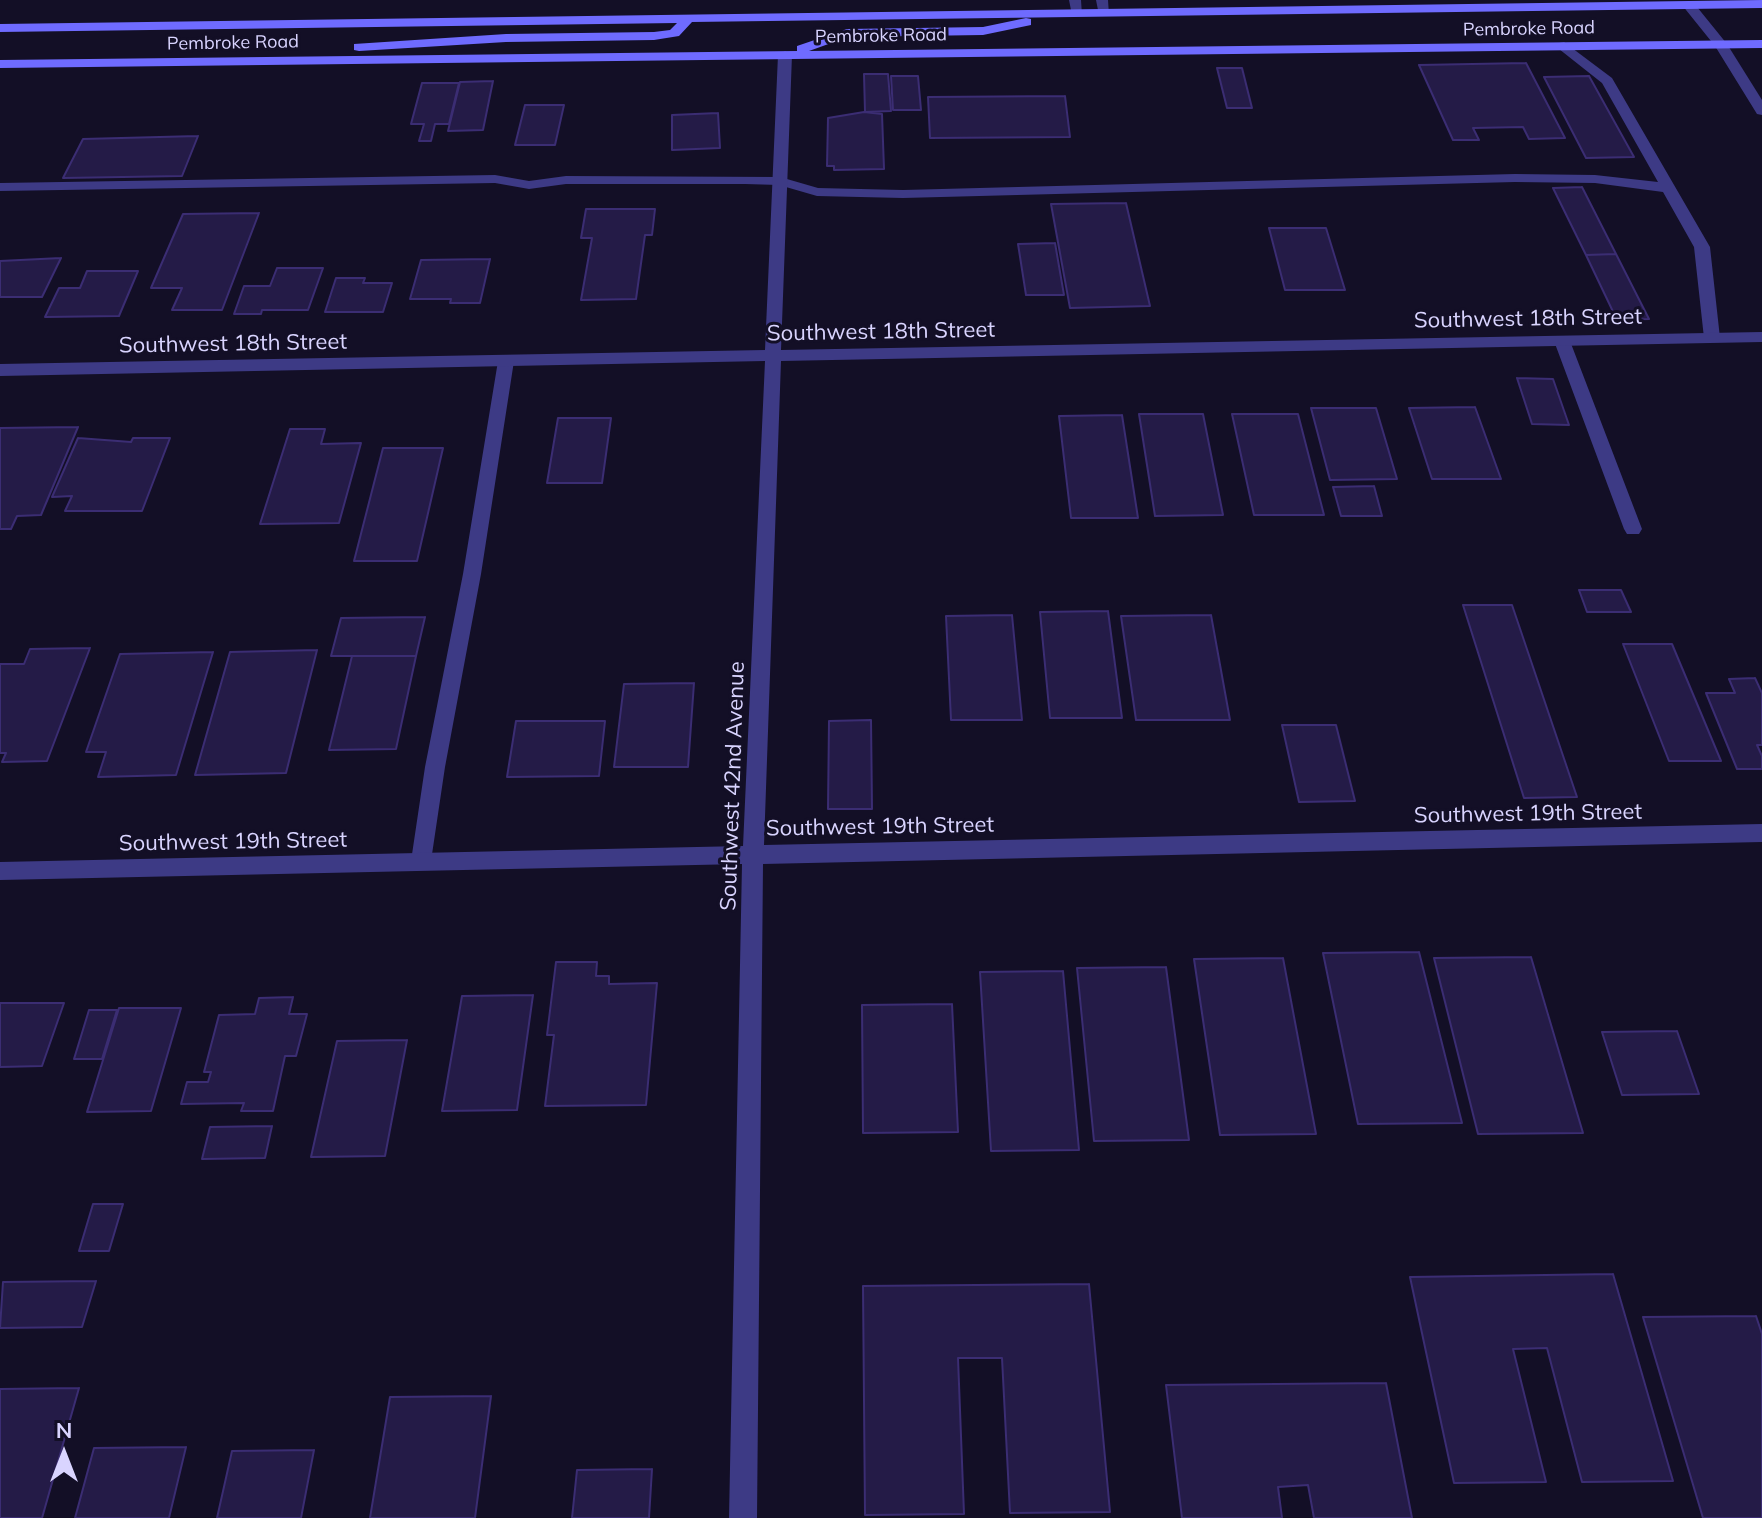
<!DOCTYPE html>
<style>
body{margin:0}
#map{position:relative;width:1762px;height:1518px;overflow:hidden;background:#130f26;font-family:Mulish,sans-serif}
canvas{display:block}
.north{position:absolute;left:24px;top:1414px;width:80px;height:80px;-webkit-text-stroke:6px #130f26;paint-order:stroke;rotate:0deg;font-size:22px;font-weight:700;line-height:32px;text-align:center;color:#d9d4ff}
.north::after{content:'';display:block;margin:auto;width:28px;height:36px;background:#d9d4ff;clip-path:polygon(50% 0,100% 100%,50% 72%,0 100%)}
</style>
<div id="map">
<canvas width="1762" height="1518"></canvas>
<div class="north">N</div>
</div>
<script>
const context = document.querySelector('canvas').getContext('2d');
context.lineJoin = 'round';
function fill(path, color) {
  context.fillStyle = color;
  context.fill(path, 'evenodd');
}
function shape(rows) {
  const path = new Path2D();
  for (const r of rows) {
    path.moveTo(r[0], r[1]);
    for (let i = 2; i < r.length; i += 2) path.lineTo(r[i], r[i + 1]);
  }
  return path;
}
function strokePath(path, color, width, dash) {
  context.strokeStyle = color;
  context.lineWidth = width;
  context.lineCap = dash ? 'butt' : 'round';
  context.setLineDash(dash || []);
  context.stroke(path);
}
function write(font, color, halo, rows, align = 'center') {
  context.font = font + ' Mulish,sans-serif';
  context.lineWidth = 6;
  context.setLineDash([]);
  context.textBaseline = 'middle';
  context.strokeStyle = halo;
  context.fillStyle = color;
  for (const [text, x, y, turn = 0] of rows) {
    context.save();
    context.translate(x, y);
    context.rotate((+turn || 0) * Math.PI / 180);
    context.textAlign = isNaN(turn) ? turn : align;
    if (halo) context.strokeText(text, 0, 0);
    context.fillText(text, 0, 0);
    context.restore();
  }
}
const building = shape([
 [1526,63,1565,138,1529,139,1523,127,1473,128,1479,140,1453,140,1419,65,1526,63],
 [1217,68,1242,68,1252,108,1227,108,1217,68],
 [864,74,888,74,891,111,865,112,864,74],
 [891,76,918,76,921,110,893,110,891,76],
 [1589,76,1634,157,1586,158,1544,77,1589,76],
 [493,81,483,130,448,131,460,82,493,81],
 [422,83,459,83,449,124,435,124,431,141,419,141,424,124,411,124,422,83],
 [1065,96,1070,137,930,138,928,97,1065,96],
 [525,105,564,105,555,145,515,145,525,105],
 [864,112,882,114,884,169,834,170,834,166,827,166,828,118,864,112],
 [718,113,720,148,672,150,672,115,718,113],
 [198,136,182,176,63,178,83,139,198,136],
 [1582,187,1616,254,1586,255,1553,188,1582,187],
 [1126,203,1150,306,1070,308,1051,204,1126,203],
 [586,209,655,209,652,235,645,235,636,299,581,300,592,238,581,238,586,209],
 [259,213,222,310,172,310,182,288,151,288,183,214,259,213],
 [1269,228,1326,228,1345,290,1285,290,1269,228],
 [1055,243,1064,295,1026,295,1018,244,1055,243],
 [1616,254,1649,319,1617,320,1586,255,1616,254],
 [61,258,42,297,0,297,0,261,61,258],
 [490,259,480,303,450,303,451,299,410,299,421,260,490,259],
 [277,268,323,268,308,310,262,310,261,314,234,314,244,286,270,286,277,268],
 [87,271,138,271,119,316,45,317,59,288,80,288,87,271],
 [336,278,365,278,363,283,392,283,383,312,325,312,336,278],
 [1517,378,1553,379,1569,425,1532,424,1517,378],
 [1475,407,1501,479,1432,479,1409,408,1475,407],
 [1311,408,1376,408,1397,479,1330,480,1311,408],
 [1139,414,1203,414,1223,515,1155,516,1139,414],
 [1232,414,1298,414,1324,515,1254,515,1232,414],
 [1122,415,1138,518,1071,518,1059,416,1122,415],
 [558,418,611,418,602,483,547,483,558,418],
 [78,427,41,515,17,516,11,529,0,529,0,428,78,427],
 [290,429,325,429,321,444,361,443,339,523,260,524,290,429],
 [78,438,131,442,133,438,170,438,142,511,65,511,72,496,52,497,78,438],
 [383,448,443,448,417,561,354,561,383,448],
 [1374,486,1382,516,1341,516,1333,487,1374,486],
 [1579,590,1621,590,1631,612,1587,612,1579,590],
 [1463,605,1512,605,1577,797,1524,798,1463,605],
 [1108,611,1122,718,1050,718,1040,612,1108,611],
 [1012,615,1022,720,951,720,946,616,1012,615],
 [1211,615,1230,720,1136,720,1121,616,1211,615],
 [425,617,416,656,331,656,341,618,425,617],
 [1623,644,1672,644,1721,761,1669,761,1623,644],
 [90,648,47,761,2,762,6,753,0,753,0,664,24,664,30,649,90,648],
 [317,650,286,773,195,775,230,652,317,650],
 [213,652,176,775,98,777,106,752,86,752,120,654,213,652],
 [352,656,416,656,396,749,329,750,352,656],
 [1755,678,1762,693,1762,745,1757,745,1762,756,1762,769,1737,769,1706,693,1735,693,1729,679,1755,678],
 [694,683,688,767,614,767,624,684,694,683],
 [871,720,872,809,828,809,829,721,871,720],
 [516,721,605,721,599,776,507,777,516,721],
 [1282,725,1336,725,1355,801,1299,802,1282,725],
 [1419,952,1462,1123,1358,1124,1323,953,1419,952],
 [1531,957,1583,1133,1478,1134,1434,958,1531,957],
 [1283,958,1316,1134,1220,1135,1194,959,1283,958],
 [556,962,597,962,596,976,609,976,609,984,657,983,646,1105,545,1106,554,1035,547,1035,556,962],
 [1166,967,1189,1140,1094,1141,1077,968,1166,967],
 [1063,971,1079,1150,991,1151,980,972,1063,971],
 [533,995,517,1110,442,1111,462,996,533,995],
 [293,997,289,1014,307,1014,296,1056,285,1056,273,1111,241,1111,244,1103,181,1104,187,1082,208,1082,211,1072,204,1072,219,1015,255,1014,259,998,293,997],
 [0,1003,64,1003,42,1066,0,1067,0,1003],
 [952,1004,958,1132,863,1133,862,1005,952,1004],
 [119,1008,181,1008,151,1111,87,1112,119,1008],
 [89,1010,117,1010,102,1059,74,1059,89,1010],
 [1677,1031,1699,1094,1622,1095,1602,1032,1677,1031],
 [407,1040,385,1156,311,1157,337,1041,407,1040],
 [272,1126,265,1158,202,1159,210,1127,272,1126],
 [93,1204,123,1204,109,1251,79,1251,93,1204],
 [1613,1274,1673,1481,1582,1482,1547,1348,1513,1349,1546,1482,1454,1483,1410,1277,1613,1274],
 [96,1281,82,1327,0,1328,3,1282,96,1281],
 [1089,1284,1110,1512,1010,1513,1002,1358,958,1358,964,1514,865,1515,863,1286,1089,1284],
 [1756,1316,1762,1334,1762,1518,1703,1518,1643,1317,1756,1316],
 [1386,1383,1412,1518,1314,1518,1308,1485,1278,1487,1282,1518,1182,1518,1166,1385,1386,1383],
 [79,1388,42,1518,0,1518,0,1389,79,1388],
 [491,1396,475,1518,370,1518,390,1397,491,1396],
 [186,1447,169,1518,75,1518,94,1448,186,1447],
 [314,1450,301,1518,217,1518,232,1451,314,1450],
 [652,1469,649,1518,572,1518,577,1470,652,1469]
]);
fill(building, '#241b47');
strokePath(building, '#3b2d73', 2);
fill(shape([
 [1069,0,1081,0,1082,15,1072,15,1069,0],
 [1096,0,1108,0,1109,15,1099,15,1096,0],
 [1564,42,1612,78,1710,247,1720,338,1718,342,1706,342,1704,338,1694,247,1663,192,1595,183,1515,182,903,198,817,196,779,185,745,184,566,184,529,189,495,183,0,191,0,183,495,175,529,181,566,176,780,177,818,188,903,190,1515,174,1595,175,1658,182,1602,83,1559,49,1559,43,1564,42],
 [1562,336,1570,341,1642,529,1639,534,1627,534,1624,529,1554,341,1562,336],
 [506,355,514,361,481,574,445,767,431,861,428,868,421,870,414,868,411,861,425,767,463,574,498,361,506,355]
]), '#3d3a85');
fill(shape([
 [785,51,792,55,781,350,1762,332,1762,342,781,361,764,845,1762,824,1762,842,763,864,757,1518,729,1518,742,864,0,880,0,862,743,846,765,361,0,376,0,364,765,350,778,55,785,51]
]), '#3d3a85');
fill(shape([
 [1688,1,1693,2,1727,44,1762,100,1762,115,1757,114,1715,46,1682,5,1688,1]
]), '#3d3a85');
fill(shape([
 [1762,0,1762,8,692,22,679,36,654,40,506,42,359,51,354,50,354,44,506,34,654,32,670,30,677,23,0,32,0,24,1762,0],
 [1026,18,1031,19,1031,25,983,35,848,37,809,51,1762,40,1762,48,0,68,0,60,797,51,797,46,847,29,983,27,1026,18]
]), '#6f6bff');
write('18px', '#d9d4ff', '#130f26', [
 ["Pembroke Road",1529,29,-1],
 ["Pembroke Road",881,36,-1],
 ["Pembroke Road",233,43,-1]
]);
write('22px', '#d9d4ff', '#130f26', [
 ["Southwest 18th Street",1528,319,-1],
 ["Southwest 18th Street",881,332,-1],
 ["Southwest 18th Street",233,344,-1],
 ["Southwest 42nd Avenue",733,786,-88],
 ["Southwest 19th Street",1528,814,-1],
 ["Southwest 19th Street",880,827,-1],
 ["Southwest 19th Street",233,842,-1]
]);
</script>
